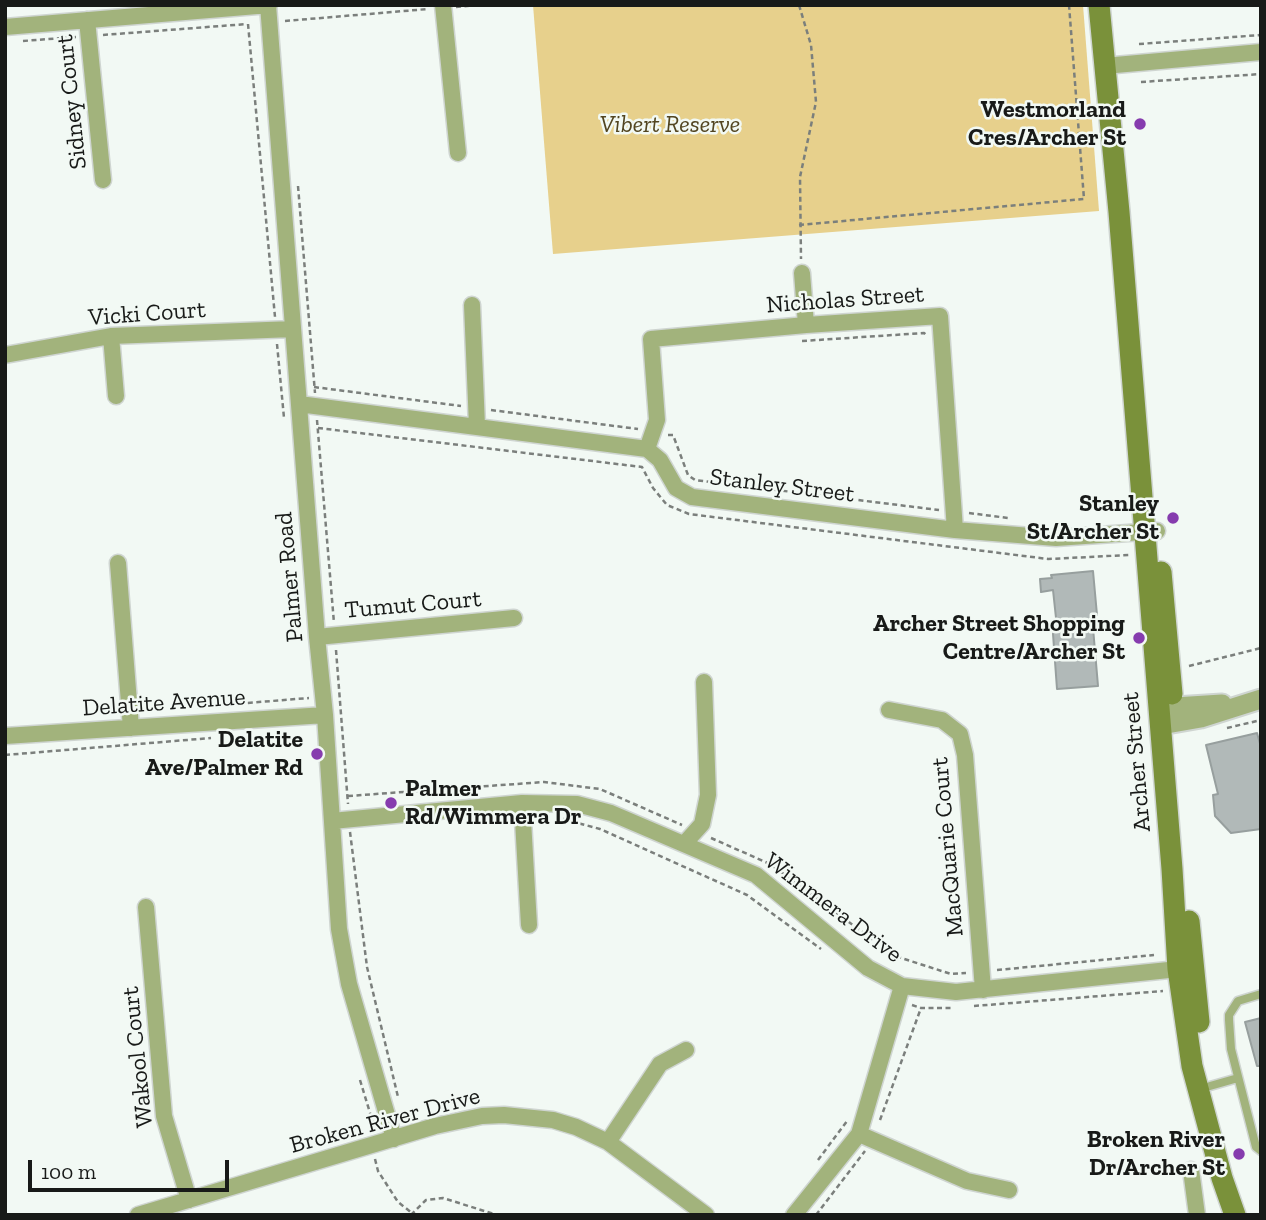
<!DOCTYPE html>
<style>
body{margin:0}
#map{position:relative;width:1266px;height:1220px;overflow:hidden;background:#f2f9f4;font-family:"Zilla Slab",serif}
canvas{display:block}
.frame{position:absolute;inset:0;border:7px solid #181a18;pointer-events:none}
.scale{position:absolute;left:28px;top:1160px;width:201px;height:32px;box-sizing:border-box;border:4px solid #181a18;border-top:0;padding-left:9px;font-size:21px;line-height:24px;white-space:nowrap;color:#181a18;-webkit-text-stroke:5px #f2f9f4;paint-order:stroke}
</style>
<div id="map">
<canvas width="1266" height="1220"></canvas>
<div class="frame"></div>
<div class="scale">100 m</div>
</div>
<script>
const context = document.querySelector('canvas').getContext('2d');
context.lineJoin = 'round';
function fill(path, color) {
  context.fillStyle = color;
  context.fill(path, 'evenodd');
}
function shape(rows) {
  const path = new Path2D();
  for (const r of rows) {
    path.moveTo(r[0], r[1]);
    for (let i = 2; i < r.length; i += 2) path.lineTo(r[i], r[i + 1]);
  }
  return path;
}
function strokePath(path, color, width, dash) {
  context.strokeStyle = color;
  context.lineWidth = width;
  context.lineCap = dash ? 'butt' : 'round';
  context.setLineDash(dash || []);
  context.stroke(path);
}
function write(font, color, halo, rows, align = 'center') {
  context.font = font + ' "Zilla Slab",serif';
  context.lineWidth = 5;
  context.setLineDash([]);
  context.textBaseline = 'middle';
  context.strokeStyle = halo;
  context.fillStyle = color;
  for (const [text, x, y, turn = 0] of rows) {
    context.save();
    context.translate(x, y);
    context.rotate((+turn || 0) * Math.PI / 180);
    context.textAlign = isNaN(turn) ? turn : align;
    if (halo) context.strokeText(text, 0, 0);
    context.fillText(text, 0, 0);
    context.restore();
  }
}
fill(shape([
 [533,5,1083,5,1099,211,553,254]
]), '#e7d08c');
const building = shape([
 [1093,571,1097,615,1092,616,1098,686,1057,689,1053,634,1056,618,1053,590,1041,592,1040,579,1052,578,1051,575,1093,571],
 [1257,733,1261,747,1261,829,1231,833,1215,816,1213,795,1218,794,1206,745,1257,733],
 [1261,1018,1261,1066,1257,1066,1245,1022,1261,1018]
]);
fill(building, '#b1b9b8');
strokePath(building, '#979f9e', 2);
const service = shape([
 [1261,994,1238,1001,1229,1015,1229,1020,1231,1049,1256,1147,1261,1151],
 [1210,1086,1238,1078]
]);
const minor = shape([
 [268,5,317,637,325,715,339,929,349,984,394,1139],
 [443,5,458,153],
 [87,20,103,180],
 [5,27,269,5],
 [1104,66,1261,52],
 [802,273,806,325],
 [472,305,477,426],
 [111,336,116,396],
 [5,355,111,336,293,329],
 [299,404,647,449,660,460,676,488,692,497,955,530,1056,538,1157,531],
 [647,449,657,420,651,339,806,325,940,316,955,530],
 [118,563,131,728],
 [317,637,514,618],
 [889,710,942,720,960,734,965,755,983,990],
 [5,736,325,715],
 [522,803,529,925],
 [332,821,522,803,577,804,611,813,756,875,868,968,902,986,956,992,1188,968],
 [684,844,702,824,708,795,704,682],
 [146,907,164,1116,189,1200],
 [859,1134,967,1181,1009,1190],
 [608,1142,660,1064,686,1050],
 [1191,1170,1197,1215],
 [138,1215,435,1126,482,1116,504,1115,553,1120,576,1127,608,1142,706,1215],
 [794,1215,859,1134,902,986]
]);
const tertiary = shape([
 [1159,708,1222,704],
 [1161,725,1201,718,1261,699]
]);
const secondary = shape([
 [1099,5,1119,212,1172,869,1178,969,1192,1066,1222,1178,1235,1215],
 [1161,572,1172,694],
 [1189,921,1199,1022]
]);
strokePath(service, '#cfd5d1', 11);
strokePath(minor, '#cfd5d1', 19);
strokePath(tertiary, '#cfd5d1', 23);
strokePath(secondary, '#cfd5d1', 24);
strokePath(shape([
 [799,5,811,45,816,102,800,177,801,259],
 [456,7,480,5],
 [285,21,428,9],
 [248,24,275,317],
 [103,35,247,24],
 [23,41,76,37],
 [1139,44,1261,35],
 [1141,82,1261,74],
 [298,186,315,393],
 [799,225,1084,199,1069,5],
 [802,341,924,333,927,336],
 [277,344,284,418],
 [314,387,461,406],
 [491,410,638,429],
 [317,420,334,623],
 [318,428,642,467,653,488,667,505,689,514,1048,559,1129,555],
 [668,435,673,435,688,475,695,480,939,510],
 [969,513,1008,518],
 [336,650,348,804],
 [1189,666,1261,648],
 [197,707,309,698],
 [1227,728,1261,720],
 [5,755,211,738],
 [348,796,544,782,600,789,682,825],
 [563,819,600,829,747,895,821,949],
 [472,824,508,822],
 [350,832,367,967,398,1097],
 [711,838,770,864,895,956,951,974,966,973],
 [997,970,1154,955],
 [912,1005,921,1008,954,1008],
 [974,1006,1163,991],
 [360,1080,374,1126],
 [880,1120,921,1008],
 [375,1159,378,1171,398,1202,412,1213],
 [818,1160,847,1121],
 [411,1215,426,1200,443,1198,497,1215],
 [816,1215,865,1151]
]), '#7b7f7c', 2.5, [5, 3.5]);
strokePath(service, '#a2b37c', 8);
strokePath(minor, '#a2b37c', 16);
strokePath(tertiary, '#a2b37c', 19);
strokePath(secondary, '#7a913a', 21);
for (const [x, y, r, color] of [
 [1140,124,7,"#863cae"],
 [1173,518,7,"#863cae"],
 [1139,638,7,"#863cae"],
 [317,754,7,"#863cae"],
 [391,803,7,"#863cae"],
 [1239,1154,7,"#863cae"]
]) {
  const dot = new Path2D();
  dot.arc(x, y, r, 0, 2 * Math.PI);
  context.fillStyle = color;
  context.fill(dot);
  strokePath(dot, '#f2f9f4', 2.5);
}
write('24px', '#181a18', '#f2f9f4', [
 ["Sidney Court",72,102,-96],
 ["Nicholas Street",845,300,-4],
 ["Vicki Court",147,314,-4],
 ["Stanley Street",782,486,7],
 ["Palmer Road",290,577,-95],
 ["Tumut Court",413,605,-5],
 ["Delatite Avenue",164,703,-4],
 ["Archer Street",1137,762,-95],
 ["MacQuarie Court",948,847,-95],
 ["Wimmera Drive",833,908,37],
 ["Wakool Court",138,1057,-96],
 ["Broken River Drive",385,1121,-15]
]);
write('bold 24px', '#181a18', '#f2f9f4', [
 ["Westmorland",1126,110],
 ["Cres/Archer St",1126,138],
 ["Stanley",1159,504],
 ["St/Archer St",1159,532],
 ["Archer Street Shopping",1125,624],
 ["Centre/Archer St",1125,652],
 ["Delatite",303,740],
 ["Ave/Palmer Rd",303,768],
 ["Palmer",405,789,"left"],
 ["Rd/Wimmera Dr",405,817,"left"],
 ["Broken River",1225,1140],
 ["Dr/Archer St",1225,1168]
], 'right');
write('italic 24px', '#524520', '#f2f9f4', [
 ["Vibert Reserve",670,125]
]);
</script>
